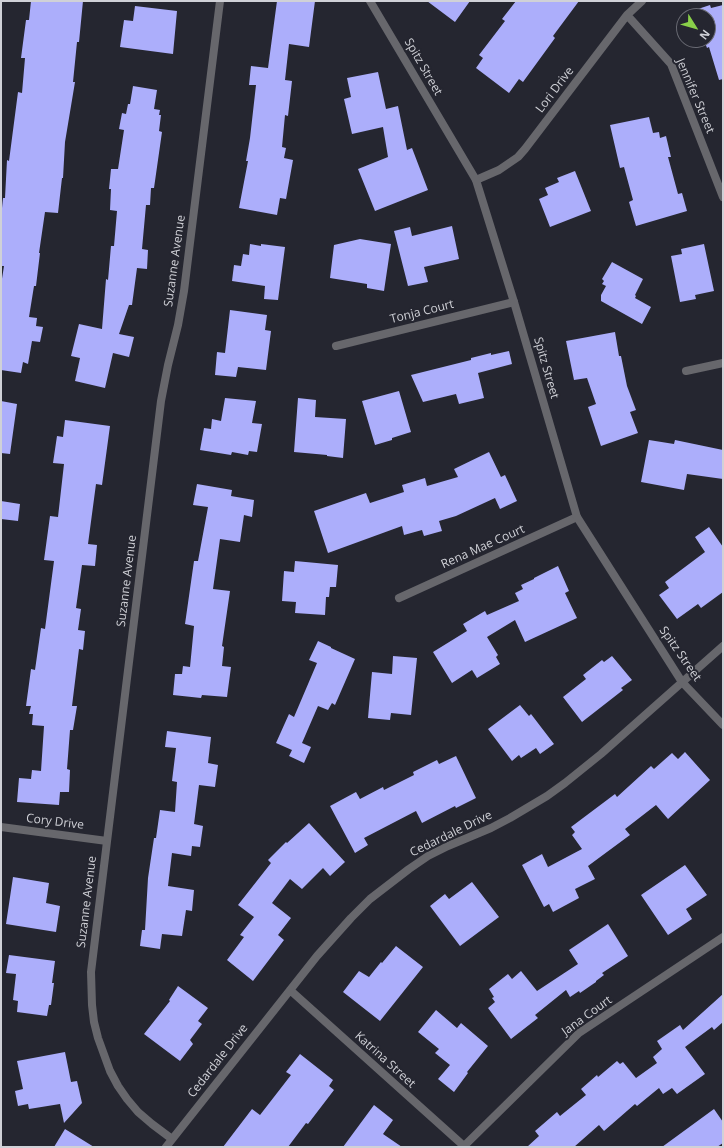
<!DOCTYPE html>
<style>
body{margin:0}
#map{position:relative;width:724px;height:1148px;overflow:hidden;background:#252630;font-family:"Open Sans",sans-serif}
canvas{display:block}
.frame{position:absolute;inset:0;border:2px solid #d0d1d7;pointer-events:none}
.north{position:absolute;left:676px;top:8px;width:40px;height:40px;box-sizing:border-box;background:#252630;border:1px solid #696a73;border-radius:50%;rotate:127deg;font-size:11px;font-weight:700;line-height:16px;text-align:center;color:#d0d1d7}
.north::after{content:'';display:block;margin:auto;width:14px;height:18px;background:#89cf49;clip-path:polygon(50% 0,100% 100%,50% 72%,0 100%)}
</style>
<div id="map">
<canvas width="724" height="1148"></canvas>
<div class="frame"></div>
<div class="north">N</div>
</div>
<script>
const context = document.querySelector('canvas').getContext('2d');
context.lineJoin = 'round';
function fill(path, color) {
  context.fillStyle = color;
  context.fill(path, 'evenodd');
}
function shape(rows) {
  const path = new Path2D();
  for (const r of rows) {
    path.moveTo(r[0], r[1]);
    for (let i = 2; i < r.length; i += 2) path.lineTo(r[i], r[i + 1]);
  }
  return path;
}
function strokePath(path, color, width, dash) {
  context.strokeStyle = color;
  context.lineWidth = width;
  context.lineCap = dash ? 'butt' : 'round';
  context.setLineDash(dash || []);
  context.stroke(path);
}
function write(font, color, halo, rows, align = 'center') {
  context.font = font + ' "Open Sans",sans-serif';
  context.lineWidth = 4;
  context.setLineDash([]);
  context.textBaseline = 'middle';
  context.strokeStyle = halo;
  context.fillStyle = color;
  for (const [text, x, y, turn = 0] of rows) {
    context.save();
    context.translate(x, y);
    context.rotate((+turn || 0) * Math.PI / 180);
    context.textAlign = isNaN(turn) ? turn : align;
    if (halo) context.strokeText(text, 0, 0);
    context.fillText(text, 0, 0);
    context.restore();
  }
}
fill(shape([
 [31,1,83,1,79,42,77,42,73,82,75,82,65,142,63,178,62,178,58,213,45,212,39,253,40,253,36,286,34,286,29,317,37,318,36,326,43,327,40,342,32,341,28,364,23,362,21,373,1,370,1,285,4,266,1,266,1,218,3,198,5,198,7,160,9,161,18,92,22,93,25,58,21,58,26,20,29,20],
 [277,1,315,1,309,47,289,44,285,80,292,81,288,116,285,115,282,147,286,148,284,158,293,160,286,199,280,198,277,215,239,208,248,161,246,161,250,138,256,85,249,85,251,66,268,68],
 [427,1,470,1,455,22],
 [516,1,579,1,553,36,555,38,523,82,519,79,509,93,476,68,483,58,479,55,505,21,502,19],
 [710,5,711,8,723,5,723,79,719,80,709,47,707,48,704,40,708,40,708,16,697,16,695,10],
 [135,6,177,11,173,54,120,47,124,20,133,21],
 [378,72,386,109,398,106,407,150,412,148,428,190,375,211,358,169,388,157,383,127,352,134,344,99,351,97,347,78],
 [133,86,157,90,154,109,160,110,159,115,161,115,159,131,162,132,154,188,151,188,150,205,146,205,142,249,148,250,147,269,137,268,132,305,129,305,119,334,134,337,129,357,113,353,105,388,75,381,80,358,71,356,79,324,102,329,106,279,108,280,111,246,114,246,117,211,110,210,111,189,109,189,111,169,118,169,124,130,119,129,122,113,126,114,128,104,130,104],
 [649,117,653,133,659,132,660,138,666,136,671,157,668,157,678,194,682,193,687,211,636,226,629,202,633,200,624,167,620,168,610,125],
 [575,171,591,211,550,227,539,199,548,195,545,188,559,182,557,178],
 [452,226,459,259,424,267,428,282,408,286,394,231,410,227,412,236],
 [360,239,391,244,384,291,367,288,367,284,330,278,334,245],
 [250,244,261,246,261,244,285,247,278,300,264,299,265,286,232,281,234,265,241,266,243,254,249,255],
 [704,244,714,291,695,295,696,299,680,302,671,256,682,254,681,249],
 [612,262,643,279,635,295,636,296,635,298,651,307,642,324,601,301,601,295,606,286,602,284,604,281,602,279],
 [230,310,267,315,265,330,271,331,266,370,238,367,236,377,215,375,217,352,225,353],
 [615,332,619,356,621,356,627,386,636,410,630,412,638,433,601,446,588,407,596,404,587,378,574,380,566,341],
 [509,351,512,364,478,373,484,398,459,404,456,394,423,402,411,375,471,360,471,358,491,353,491,355],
 [399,391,411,432,392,438,392,440,375,445,362,401],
 [225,398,256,401,252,423,262,424,257,452,249,451,248,455,232,452,231,455,200,450,204,428,211,429,212,419,221,421],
 [298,398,316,400,315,417,346,419,343,458,327,456,327,455,294,452],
 [1,401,17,404,10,454,1,453],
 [65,420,110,426,102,485,96,484,88,544,97,545,95,566,82,565,76,608,81,609,78,630,85,631,83,650,79,649,72,706,77,706,73,730,70,730,67,769,70,770,69,792,60,792,59,805,17,802,19,778,31,779,32,770,41,771,44,726,32,725,33,714,29,714,31,706,26,706,31,669,35,670,41,628,45,629,54,561,44,560,50,516,58,517,64,464,53,463,57,436,63,437],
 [649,440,674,444,675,440,723,450,723,479,687,474,684,490,641,482],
 [489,452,501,477,505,475,517,501,500,509,495,498,456,516,439,521,442,531,424,536,422,530,404,535,402,526,328,553,314,511,366,493,370,503,404,492,402,485,425,478,427,486,458,477,454,469],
 [197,484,232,490,231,496,254,500,252,517,244,515,240,542,220,539,213,589,230,591,222,646,224,647,222,666,231,667,227,697,202,695,201,698,173,695,175,674,182,674,183,666,190,667,194,626,185,624,194,561,198,561,208,507,193,505],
 [1,501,20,504,18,521,1,519],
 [709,527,723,547,723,592,701,608,698,604,677,619,659,595,669,588,665,582,705,552,695,537],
 [295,561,338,565,336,587,330,587,329,597,326,597,325,615,295,613,296,602,282,601,284,571,294,572],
 [558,566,569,591,565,593,577,618,525,642,515,620,487,637,498,655,496,657,500,664,477,678,472,670,452,683,433,652,467,631,463,624,485,611,487,615,519,601,515,593,523,589,521,585,534,579,534,578],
 [318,641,331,647,331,648,355,659,335,705,332,703,328,710,318,706,302,743,311,747,304,763,289,756,292,750,276,743,289,714,294,717,317,663,309,660],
 [393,656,417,658,411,715,391,713,390,720,368,718,372,672,392,674],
 [612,656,632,680,621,688,623,690,582,722,563,697,586,679,583,675,602,660,604,662],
 [520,705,529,716,531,714,554,744,540,754,536,748,521,758,519,755,512,761,488,729],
 [167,731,211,737,208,763,218,765,215,787,199,785,194,824,203,826,200,847,192,846,191,856,172,853,168,886,194,890,192,911,186,910,182,936,162,934,160,949,140,946,142,930,145,930,148,878,154,838,156,838,160,810,175,812,177,782,172,781,176,748,165,747],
 [685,752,710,780,668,819,656,805,625,829,630,835,588,866,595,879,575,889,579,898,553,912,549,904,544,907,522,865,542,854,548,867,582,849,572,835,575,832,571,827,615,794,617,797,651,766,654,769,672,753,678,759],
 [456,756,476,798,456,808,455,806,422,823,416,811,364,838,368,845,355,853,330,806,356,792,360,799,383,787,384,790,414,775,413,772,437,760,439,764],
 [309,823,345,862,330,876,323,868,302,889,290,879,272,903,291,918,278,935,284,940,253,981,227,960,244,937,240,935,254,917,238,905,271,863,268,860,286,842,287,843],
 [685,865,707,895,686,909,692,919,668,935,641,895],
 [13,877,49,883,46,903,60,906,56,932,6,924],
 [472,882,499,917,460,946,430,906,445,894,449,899],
 [608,924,628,956,602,973,604,975,596,981,596,982,580,993,579,991,570,997,566,990,535,1015,538,1018,511,1039,488,1008,495,1002,492,998,494,997,489,989,508,974,512,979,521,971,537,991,578,964,569,950],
 [396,946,423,967,380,1021,343,992,359,971,369,977,381,962,382,963],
 [9,955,55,961,52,983,54,983,51,1005,49,1005,47,1016,17,1012,18,1001,13,1000,16,974,6,973],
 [178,986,208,1008,198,1021,202,1024,190,1040,193,1044,180,1061,144,1034,170,1001,169,1000],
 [723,994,723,1022,714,1030,712,1027,685,1047,705,1074,677,1094,672,1088,663,1094,659,1088,637,1106,635,1104,604,1131,599,1125,574,1147,527,1147,539,1136,535,1131,557,1112,560,1116,586,1095,581,1089,597,1075,598,1077,617,1061,620,1064,623,1062,636,1078,657,1063,653,1057,662,1049,657,1041,680,1025,683,1030],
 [436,1010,457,1028,461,1023,488,1046,467,1072,468,1073,454,1092,438,1079,450,1065,435,1053,439,1049,418,1032],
 [65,1052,71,1082,77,1081,82,1103,64,1123,60,1104,29,1109,28,1104,18,1106,15,1091,23,1089,17,1061],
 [300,1054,333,1080,329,1086,334,1090,308,1124,306,1123,288,1147,223,1147,252,1109,260,1115,291,1075,286,1072],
 [374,1105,393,1120,383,1134,402,1147,343,1147],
 [714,1109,723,1122,723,1143,717,1147,662,1147],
 [65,1129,94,1147,54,1147]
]), '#acaefb');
strokePath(shape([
 [627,15,671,64,723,197],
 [476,180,499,170,518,157,525,149,627,15,642,1],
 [336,346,514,302],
 [686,371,723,363],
 [399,598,577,517],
 [1,827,107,841],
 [290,990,465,1147],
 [172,1139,152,1124,138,1112,127,1099,118,1086,110,1071,98,1038,94,1022,92,1005,91,972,161,401,168,365,178,325,184,291,220,1],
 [166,1147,317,956,351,918,370,899,409,869,428,856,448,846,491,828,510,818,547,796,565,783,601,754,723,646],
 [463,1147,579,1033,723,937]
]), '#67676c', 8);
strokePath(shape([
 [370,1,476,180,514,302,577,517,682,682,723,725]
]), '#67676c', 8);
write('12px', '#d0d1d7', '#252630', [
 ["Spitz Street",423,67,60],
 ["Lori Drive",555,90,-53],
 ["Jennifer Street",695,96,67],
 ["Suzanne Avenue",175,261,-82],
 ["Tonja Court",422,312,-14],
 ["Spitz Street",546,368,74],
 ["Rena Mae Court",483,547,-24],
 ["Suzanne Avenue",127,581,-83],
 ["Spitz Street",680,654,55],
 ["Cory Drive",55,822,7],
 ["Cedardale Drive",451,834,-26],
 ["Suzanne Avenue",87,902,-83],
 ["Jana Court",587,1016,-36],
 ["Katrina Street",385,1060,42],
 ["Cedardale Drive",218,1061,-52]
]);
</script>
